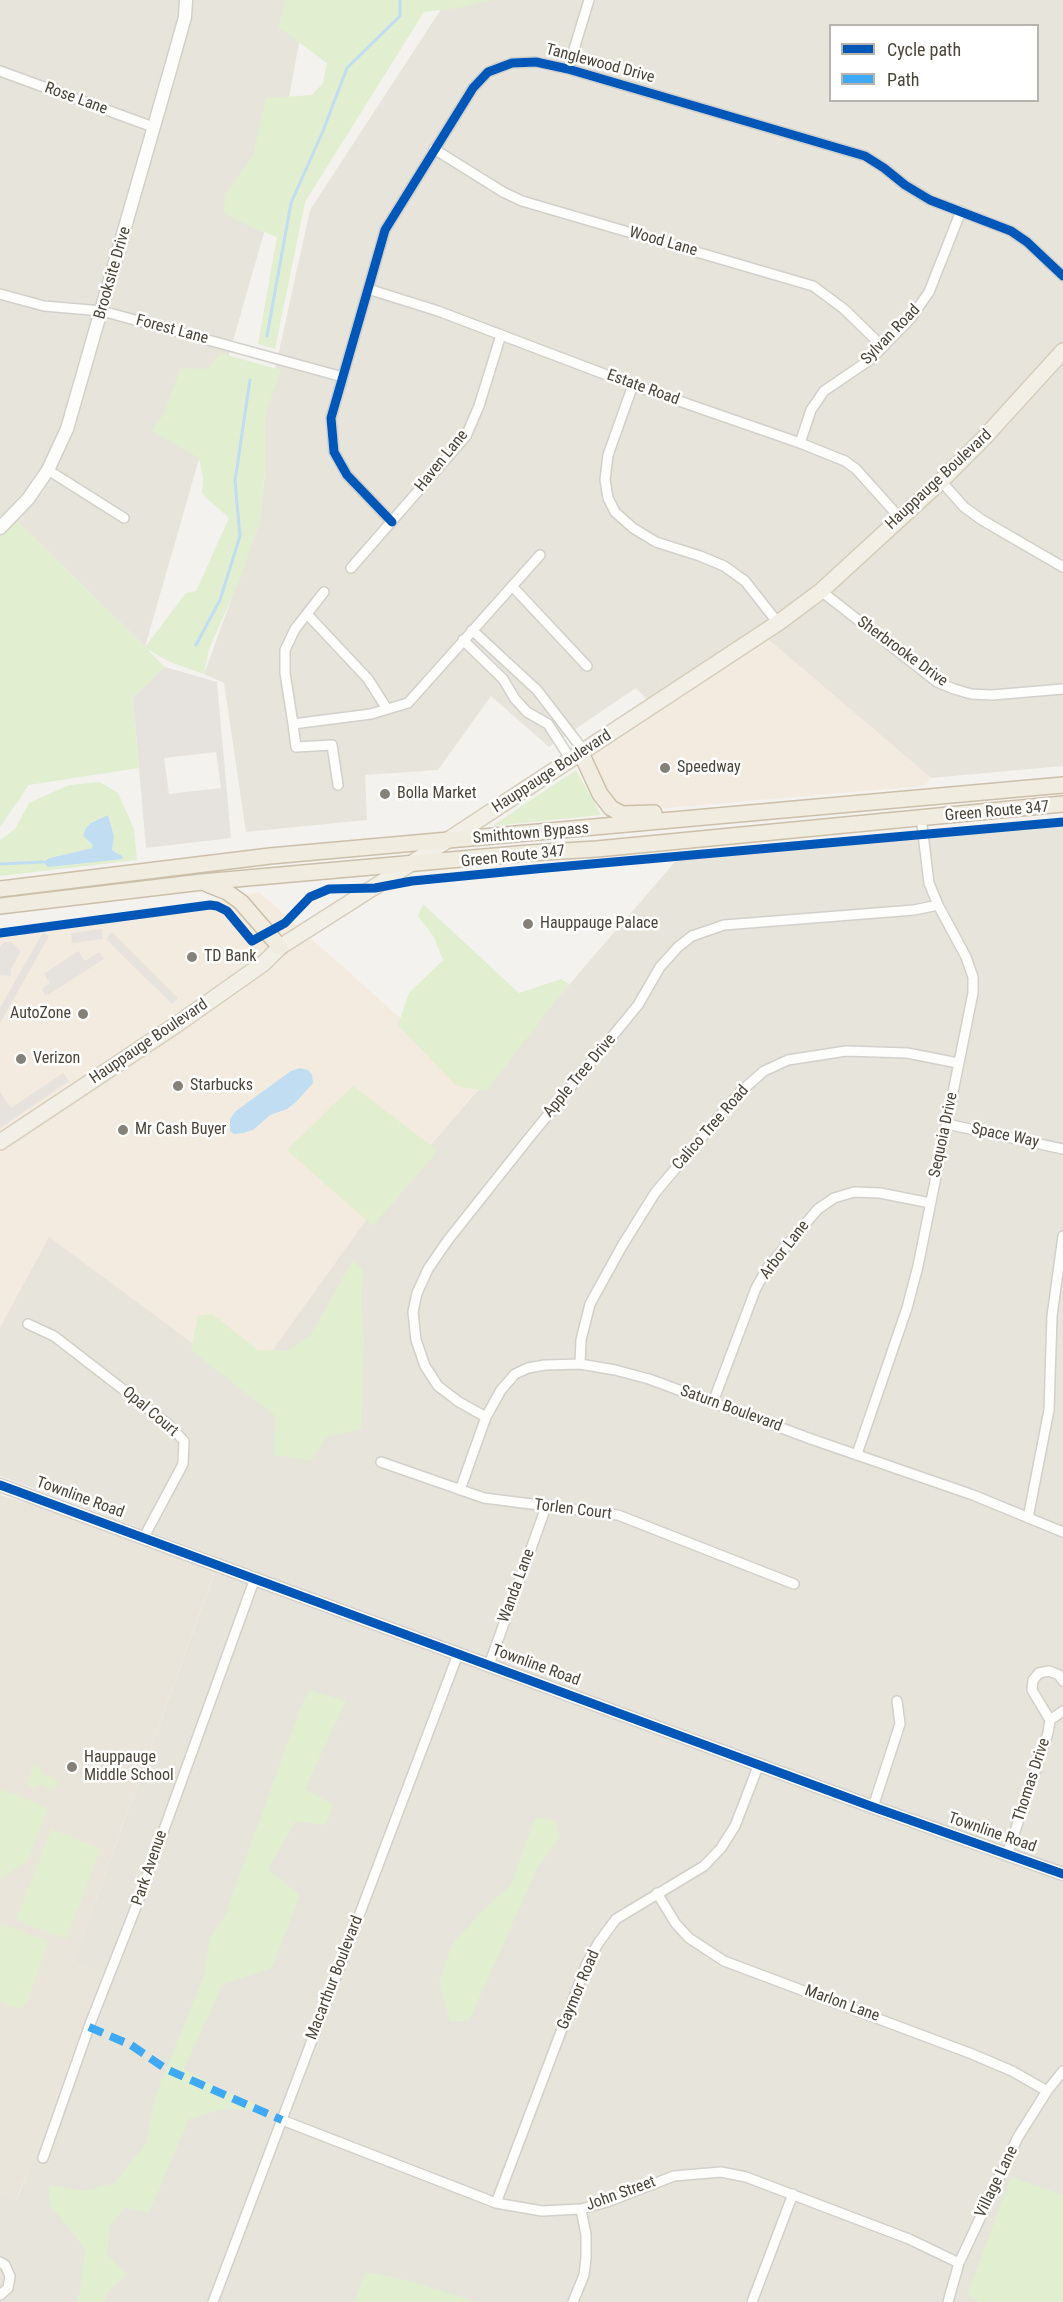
<!DOCTYPE html>
<style>
body{margin:0}
#map{position:relative;width:1063px;height:2302px;overflow:hidden;background:#f4f2ee;font-family:"Roboto Condensed",sans-serif}
canvas{display:block}
.legend{position:absolute;left:829px;top:24px;width:210px;height:78px;box-sizing:border-box;background:#fff;border:2px solid #b7b4b0;margin:0;padding:8px 10px;list-style:none;font-size:18px;color:#4b4439}
.legend li{display:flex;align-items:center;gap:12px;height:30px}
.legend b{width:30px;border:2px solid #b7b4b0}
</style>
<div id="map">
<canvas width="1063" height="2302"></canvas>
<ul class="legend">
<li><b style="height:8px;background:#0057b8"></b>Cycle path</li>
<li><b style="height:8px;background:#3fa9f5"></b>Path</li>
</ul>
</div>
<script>
const context = document.querySelector('canvas').getContext('2d');
context.lineJoin = 'round';
function fill(path, color) {
  context.fillStyle = color;
  context.fill(path, 'evenodd');
}
function shape(rows) {
  const path = new Path2D();
  for (const r of rows) {
    path.moveTo(r[0], r[1]);
    for (let i = 2; i < r.length; i += 2) path.lineTo(r[i], r[i + 1]);
  }
  return path;
}
function strokePath(path, color, width, dash) {
  context.strokeStyle = color;
  context.lineWidth = width;
  context.lineCap = dash ? 'butt' : 'round';
  context.setLineDash(dash || []);
  context.stroke(path);
}
function write(font, color, halo, rows, align = 'center') {
  context.font = font + ' "Roboto Condensed",sans-serif';
  context.lineWidth = 5;
  context.setLineDash([]);
  context.textBaseline = 'middle';
  context.strokeStyle = halo;
  context.fillStyle = color;
  for (const [text, x, y, turn = 0] of rows) {
    context.save();
    context.translate(x, y);
    context.rotate((+turn || 0) * Math.PI / 180);
    context.textAlign = isNaN(turn) ? turn : align;
    if (halo) context.strokeText(text, 0, 0);
    context.fillText(text, 0, 0);
    context.restore();
  }
}
fill(shape([
 [0,0,307,0,264,233,145,647,18,522,0,537],
 [447,0,1063,0,1063,766,931,778,764,636,658,711,636,688,549,747,491,696,438,770,365,775,367,820,246,832,224,683,204,674,260,521,265,471,265,415,310,210],
 [830,26,1038,26,1038,100,830,100],
 [1063,821,1063,2302,0,2302,0,2193,17,2199,33,2161,103,1975,73,1962,220,1558,0,1476,0,1327,49,1236,248,1384,365,1221,680,856]
]), '#e7e4dc');
fill(shape([
 [764,636,931,778,924,786,631,811,612,802,588,758],
 [259,892,479,1088,365,1221,248,1384,49,1237,0,1327,0,936,146,917]
]), '#f3ebdf');
fill(shape([
 [0,1495,59,1513,215,1571,73,1962,103,1974,33,2161,16,2200,0,2193]
]), '#eae5da');
fill(shape([
 [285,0,493,0,458,8,424,12,305,202,275,349,258,344,277,237,251,227,224,213,225,194,253,155,266,98,312,95,323,83,327,63,278,27],
 [220,353,281,370,265,415,265,471,260,521,240,579,209,649,204,674,170,662,147,649,165,667,133,698,139,768,29,785,0,827,0,537,18,521,145,647,186,593,196,591,229,518,202,494,203,478,199,458,151,430,163,415,181,368,207,369],
 [576,770,601,815,492,826],
 [100,782,118,793,134,829,137,860,0,876,0,840,15,829,29,803,69,785],
 [108,815,114,835,112,850,118,853,50,858,92,848,93,845,87,841,91,823],
 [423,904,519,993,561,979,569,984,486,1091,457,1086,398,1025,409,993,443,960,434,937,418,916],
 [353,1086,438,1151,373,1226,287,1150],
 [352,1261,364,1270,361,1298,364,1344,361,1429,327,1437,311,1461,274,1455,275,1416,191,1350,198,1316,212,1314,258,1350,287,1351,310,1336],
 [309,1690,346,1701,305,1789,334,1805,325,1825,296,1821,268,1869,300,1895,272,1968,223,1984,184,2069,220,2089,271,2110,223,2109,189,2119,149,2213,125,2208,110,2226,107,2254,127,2275,111,2289,103,2302,76,2302,80,2293,85,2249,50,2205,49,2185,85,2191,114,2183,146,2143,156,2094,204,1975,210,1937,225,1915,299,1712],
 [35,1764,38,1765,43,1774,56,1779,58,1782,54,1790,40,1785,33,1788,29,1786,28,1783,32,1774,30,1769],
 [0,1789,48,1808,27,1862,0,1878],
 [535,1818,555,1820,560,1837,538,1867,469,2021,450,2021,439,1982,452,1945,479,1914,511,1884],
 [51,1829,101,1848,66,1939,16,1920],
 [0,1924,49,1941,27,2003,20,2009,0,2002],
 [1011,2177,1063,2195,1063,2302,981,2302,967,2295],
 [365,2272,406,2280,478,2302,355,2302]
]), '#e1eecf');
fill(shape([
 [165,667,217,682,231,838,146,848,133,698],
 [216,752,221,788,169,794,164,758],
 [102,929,103,939,72,943,71,933],
 [43,932,49,936,0,1023,0,1008],
 [112,932,178,998,172,1004,106,939],
 [4,942,12,942,21,951,11,969,11,976,0,975,0,947],
 [78,951,85,961,99,952,104,959,46,996,41,989,50,983,44,974],
 [63,1073,69,1081,0,1128,0,1092,11,1108]
]), '#e6e3df');
fill(shape([
 [108,815,114,836,112,850,122,856,123,859,48,867,43,862,50,858,92,848,93,845,83,836,86,828,91,823],
 [300,1068,308,1070,312,1075,313,1083,296,1102,287,1109,270,1115,253,1130,243,1133,234,1134,230,1131,230,1119,236,1111,291,1071]
]), '#c0ddf1');
strokePath(shape([
 [267,336,291,203,323,131,347,68,400,16,400,0],
 [196,645,220,600,240,536,235,481,250,380],
 [0,864,43,862]
]), '#c0ddf1', 3);
const minor = shape([
 [568,69,589,0],
 [0,71,153,127],
 [434,149,503,192,522,201,813,286,844,309,883,347],
 [368,289,438,311,633,385,800,443,845,461,856,469,899,517],
 [0,294,44,306,102,311,343,377],
 [633,385,608,455,605,480,608,498,615,512,633,528,656,542,700,556,724,566,745,581,778,623],
 [800,443,811,410,824,391,871,359,911,318,929,292,961,211],
 [48,470,124,518],
 [941,481,964,507,982,520,1063,567],
 [392,522,347,475,334,452,331,418,385,230,473,88,488,72,512,63,536,62,568,69,865,156,884,168,905,185,930,200,1011,231,1027,242,1063,276],
 [351,568,466,436,479,406,501,335],
 [512,586,587,666],
 [821,591,937,682,954,689,971,694,992,695,1063,689],
 [307,614,368,679,387,709],
 [472,630,537,690,584,751],
 [463,640,503,679,515,699,527,712,548,724,571,760],
 [293,724,285,673,285,650,295,629,324,592],
 [338,785,332,745,296,747,293,724,371,714,408,703,540,555],
 [947,1124,1063,1149],
 [28,1324,54,1336,169,1425,184,1441,183,1464,144,1537],
 [580,1364,581,1340,590,1304,622,1246,655,1193,740,1092,764,1071,788,1060,846,1051,907,1053,958,1063],
 [713,1402,756,1288,768,1267,818,1209,834,1198,854,1192,880,1193,930,1203],
 [486,1417,459,1402,438,1386,425,1366,416,1340,413,1312,417,1293,428,1269,448,1240,529,1138,638,1005,660,967,678,947,692,936,724,925,914,910,938,905],
 [857,1454,907,1308,918,1266,973,993,973,977,966,957,938,905,929,883,921,817],
 [381,1462,484,1498,618,1515,794,1584],
 [460,1490,486,1417,501,1390,515,1374,528,1368,545,1365,580,1364,615,1370,649,1379,811,1439,973,1495,1063,1532],
 [1028,1518,1049,1410,1052,1316,1063,1236],
 [489,1665,546,1507],
 [1050,1720,1032,1690,1033,1680,1039,1673,1049,1671,1059,1675,1063,1681],
 [873,1807,900,1724,897,1701],
 [1007,1855,1048,1733,1050,1720,1063,1711],
 [657,1893,676,1924,689,1938,724,1961,972,2054,1012,2071,1047,2091],
 [282,2120,496,2203,542,2211,581,2209,607,2202,674,2176,721,2172,746,2177,909,2239,959,2263],
 [43,2158,90,2024,136,1907,255,1578],
 [496,2203,587,1963,599,1942,616,1919,704,1866,721,1848,735,1826,759,1764],
 [0,2262,5,2265,10,2276,8,2288,0,2295],
 [213,2302,458,1654],
 [573,2302,584,2275,586,2258,586,2235,581,2209],
 [752,2302,793,2194],
 [948,2302,959,2263,1018,2137,1047,2091,1063,2071]
]);
const tertiary = shape([
 [0,528,28,499,48,470,67,429,169,74,185,17,186,0],
 [0,1485,873,1807,1063,1874]
]);
const primary = shape([
 [0,1142,176,1025,264,963,280,947,448,840,778,623,821,591,941,481,982,440,1063,351]
]);
const trunk = shape([
 [581,753,600,794,611,808,622,814,654,813],
 [207,884,227,892,241,902,280,947],
 [0,889,270,856,1063,785],
 [0,906,202,882,529,853,597,849,1063,804]
]);
strokePath(minor, '#d2d0cb', 12);
strokePath(tertiary, '#d2d0cb', 15);
strokePath(primary, '#d6cebb', 18);
strokePath(trunk, '#ccbfa9', 18);
strokePath(minor, '#fdfdfc', 9);
strokePath(tertiary, '#fdfdfc', 12);
strokePath(primary, '#f2efe6', 15);
strokePath(trunk, '#f0ece0', 15);
strokePath(shape([
 [89,2027,131,2045,166,2069,282,2120]
]), '#3fa9f5', 8, [15, 8]);
strokePath(shape([
 [392,522,347,475,334,452,331,418,385,230,473,88,488,72,512,63,536,62,568,69,865,156,884,168,905,185,930,200,1011,231,1027,242,1063,276],
 [0,933,210,905,217,906,227,911,252,941,285,923,310,897,329,889,375,888,412,881,535,869,1063,822],
 [0,1485,873,1807,1063,1874]
]), '#0057b8', 9);
for (const [x, y, r, color] of [
 [665,768,6,"#868178"],
 [385,794,6,"#868178"],
 [528,924,6,"#868178"],
 [192,957,6,"#868178"],
 [83,1014,6,"#868178"],
 [21,1059,6,"#868178"],
 [178,1086,6,"#868178"],
 [123,1130,6,"#868178"],
 [72,1767,6,"#868178"]
]) {
  const dot = new Path2D();
  dot.arc(x, y, r, 0, 2 * Math.PI);
  context.fillStyle = color;
  context.fill(dot);
  strokePath(dot, '#fff', 2);
}
write('16px', '#4b4439', '#fff', [
 ["Tanglewood Drive",600,64,15],
 ["Rose Lane",76,99,20],
 ["Wood Lane",663,242,16],
 ["Brooksite Drive",113,273,-74],
 ["Forest Lane",172,330,15],
 ["Sylvan Road",891,335,-46],
 ["Estate Road",643,388,20],
 ["Haven Lane",442,461,-51],
 ["Hauppauge Boulevard",939,480,-43],
 ["Sherbrooke Drive",902,652,36],
 ["Hauppauge Boulevard",552,772,-33],
 ["Green Route 347",997,812,-5],
 ["Smithtown Bypass",531,834,-5],
 ["Green Route 347",513,857,-6],
 ["Hauppauge Boulevard",149,1042,-34],
 ["Apple Tree Drive",580,1076,-50],
 ["Calico Tree Road",711,1128,-49],
 ["Sequoia Drive",944,1135,-78],
 ["Space Way",1005,1136,12],
 ["Arbor Lane",785,1250,-52],
 ["Saturn Boulevard",731,1409,20],
 ["Opal Court",150,1412,40],
 ["Townline Road",80,1498,20],
 ["Torlen Court",573,1510,7],
 ["Wanda Lane",517,1586,-70],
 ["Townline Road",536,1666,20],
 ["Thomas Drive",1032,1780,-72],
 ["Townline Road",992,1833,19],
 ["Park Avenue",150,1868,-71],
 ["Macarthur Boulevard",335,1978,-69],
 ["Gaymor Road",579,1990,-67],
 ["Marlon Lane",842,2004,20],
 ["Village Lane",997,2182,-64],
 ["John Street",621,2194,-20]
]);
write('16px', '#4b4439', '#fff', [
 ["Speedway",677,768],
 ["Bolla Market",397,794],
 ["Hauppauge Palace",540,924],
 ["TD Bank",204,957],
 ["AutoZone",71,1014,"right"],
 ["Verizon",33,1059],
 ["Starbucks",190,1086],
 ["Mr Cash Buyer",135,1130],
 ["Hauppauge",84,1758],
 ["Middle School",84,1776]
], 'left');
</script>
